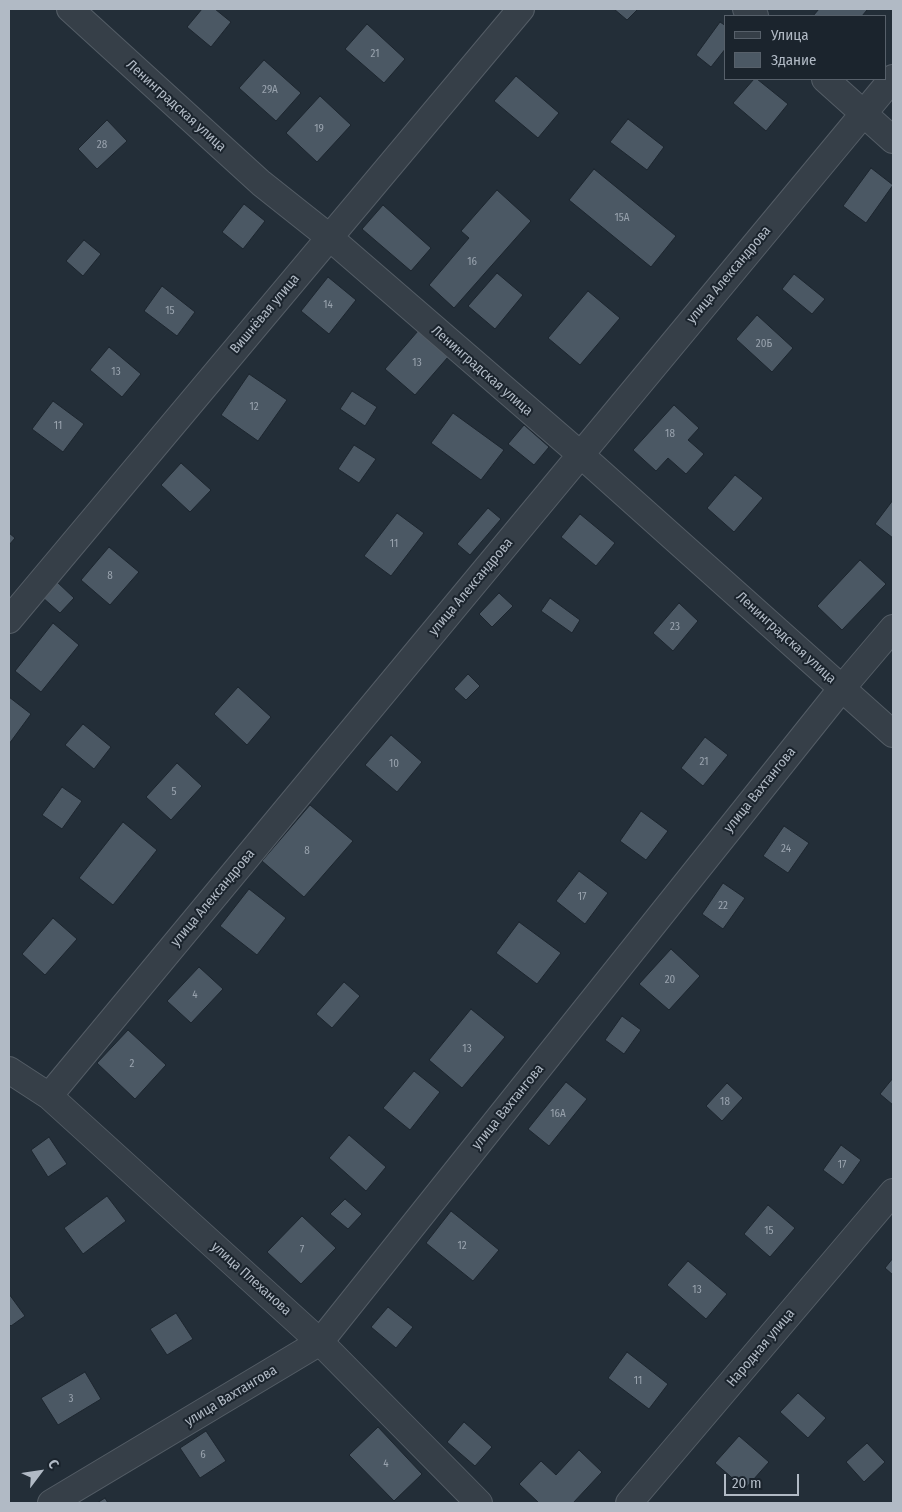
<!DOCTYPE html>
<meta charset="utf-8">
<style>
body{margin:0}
#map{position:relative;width:902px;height:1512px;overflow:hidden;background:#232e38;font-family:"Fira Sans Condensed",sans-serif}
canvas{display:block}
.frame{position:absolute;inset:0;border:10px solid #b1bac5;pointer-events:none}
.legend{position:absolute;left:724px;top:15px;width:162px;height:65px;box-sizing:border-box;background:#1b242d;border:1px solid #57606a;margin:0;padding:6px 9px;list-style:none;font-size:15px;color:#b1bac5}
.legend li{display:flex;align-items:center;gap:10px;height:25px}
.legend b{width:25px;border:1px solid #57606a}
.north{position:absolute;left:15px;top:1447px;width:50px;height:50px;-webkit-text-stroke:4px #1b242d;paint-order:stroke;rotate:59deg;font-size:14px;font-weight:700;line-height:20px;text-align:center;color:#b1bac5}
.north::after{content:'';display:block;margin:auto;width:18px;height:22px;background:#b1bac5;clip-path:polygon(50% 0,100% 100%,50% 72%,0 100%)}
.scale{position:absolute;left:724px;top:1474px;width:75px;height:22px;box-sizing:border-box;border:2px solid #b1bac5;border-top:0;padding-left:6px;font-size:15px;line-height:18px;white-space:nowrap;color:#b1bac5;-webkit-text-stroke:4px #1b242d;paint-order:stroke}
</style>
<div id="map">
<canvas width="902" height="1512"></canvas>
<div class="frame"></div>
<ul class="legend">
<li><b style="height:6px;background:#363f48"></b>Улица</li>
<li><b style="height:14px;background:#4b5864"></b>Здание</li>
</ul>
<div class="north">С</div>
<div class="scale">20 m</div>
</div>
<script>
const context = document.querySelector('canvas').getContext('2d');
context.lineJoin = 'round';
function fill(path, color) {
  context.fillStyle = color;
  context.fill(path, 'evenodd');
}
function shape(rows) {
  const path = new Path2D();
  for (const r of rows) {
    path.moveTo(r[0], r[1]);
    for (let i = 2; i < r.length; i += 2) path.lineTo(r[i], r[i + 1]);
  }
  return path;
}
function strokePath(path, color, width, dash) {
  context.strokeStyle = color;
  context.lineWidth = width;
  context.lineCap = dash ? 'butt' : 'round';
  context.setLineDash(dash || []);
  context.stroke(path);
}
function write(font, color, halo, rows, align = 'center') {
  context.font = font + ' "Fira Sans Condensed",sans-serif';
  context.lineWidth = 4;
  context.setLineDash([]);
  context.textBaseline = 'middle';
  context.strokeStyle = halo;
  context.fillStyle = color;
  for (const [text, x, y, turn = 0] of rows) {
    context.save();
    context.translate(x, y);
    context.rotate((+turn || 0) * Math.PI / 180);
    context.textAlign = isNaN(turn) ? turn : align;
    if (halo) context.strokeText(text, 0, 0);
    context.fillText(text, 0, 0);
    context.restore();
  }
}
const building = shape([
 [202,9,215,9,231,22,211,47,187,27,202,9],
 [614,9,638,9,627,20,614,9],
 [819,9,866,9,867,10,862,16,813,16,819,9],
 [720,22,726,26,726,48,711,67,696,55,720,22],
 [367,24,405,59,384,83,345,49,367,24],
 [264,60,301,93,276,121,239,88,264,60],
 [516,76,559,113,538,138,494,101,516,76],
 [754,79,757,79,788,104,766,131,733,103,754,79],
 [320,96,351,125,317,162,286,133,320,96],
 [628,119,664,147,647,170,610,142,628,119],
 [107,120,127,141,97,169,78,149,107,120],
 [871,168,893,185,866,223,843,206,871,168],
 [594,169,676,236,651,267,569,200,594,169],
 [497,190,531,221,454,308,429,285,469,238,461,231,497,190],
 [244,204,265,221,243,249,222,232,244,204],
 [383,205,431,248,411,271,362,229,383,205],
 [84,240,101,254,83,276,66,261,84,240],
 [497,273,523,295,495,329,468,306,497,273],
 [794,274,825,299,812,314,782,289,794,274],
 [328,277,356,300,329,334,301,311,328,277],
 [162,286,195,312,177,336,144,311,162,286],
 [588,291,620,318,580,365,548,338,588,291],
 [757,315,793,348,772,372,736,339,757,315],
 [418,331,448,357,415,395,385,369,418,331],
 [109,347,141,374,122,397,90,370,109,347],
 [249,374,287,400,258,441,221,415,249,374],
 [352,391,377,407,365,426,340,409,352,391],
 [53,401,84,424,63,452,32,429,53,401],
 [674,405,699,428,688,440,704,454,686,474,668,458,656,471,633,450,674,405],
 [453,413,504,450,481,480,431,443,453,413],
 [524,425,549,447,534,465,508,444,524,425],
 [354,445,376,459,359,483,338,469,354,445],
 [181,463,211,490,190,512,161,485,181,463],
 [735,475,763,498,734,532,707,508,735,475],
 [893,500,893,538,875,524,893,500],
 [488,508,501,519,470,555,457,544,488,508],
 [397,513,424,533,391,576,364,556,397,513],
 [580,514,615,543,596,566,561,537,580,514],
 [9,533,15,538,9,545,9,533],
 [109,547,139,572,110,605,81,580,109,547],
 [860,560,886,584,842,630,817,606,860,560],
 [56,581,74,598,60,613,42,597,56,581],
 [499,593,513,606,492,627,479,614,499,593],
 [550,598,580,620,572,633,541,611,550,598],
 [679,603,698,621,673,651,653,633,679,603],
 [53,623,79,645,41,692,15,671,53,623],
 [468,674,480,686,466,700,454,689,468,674],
 [238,687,271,717,247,745,214,714,238,687],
 [9,697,31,714,9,744,9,697],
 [83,724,111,747,94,769,65,745,83,724],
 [391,735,422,762,397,792,365,765,391,735],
 [705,737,728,755,703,786,681,768,705,737],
 [177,763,202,786,171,820,146,797,177,763],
 [62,787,82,801,62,829,42,815,62,787],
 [310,805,353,841,304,897,262,861,310,805],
 [641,811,668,831,646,860,620,841,641,811],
 [123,822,157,850,113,905,79,878,123,822],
 [784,826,809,843,788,873,763,856,784,826],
 [579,871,608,893,585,924,556,901,579,871],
 [723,883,745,898,723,929,702,914,723,883],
 [249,889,286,918,257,955,220,926,249,889],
 [53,918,77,939,45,975,22,954,53,918],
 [519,922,561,953,537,984,496,953,519,922],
 [671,949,700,976,669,1010,639,984,671,949],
 [199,967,223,989,191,1023,167,1001,199,967],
 [344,982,360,996,332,1028,316,1014,344,982],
 [471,1009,505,1037,462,1088,429,1060,471,1009],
 [622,1016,641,1030,624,1054,605,1040,622,1016],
 [128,1030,166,1065,135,1099,97,1063,128,1030],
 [414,1071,440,1092,410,1130,383,1108,414,1071],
 [893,1078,893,1105,880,1094,893,1078],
 [566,1082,587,1099,549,1146,528,1129,566,1082],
 [727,1083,743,1098,722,1121,706,1106,727,1083],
 [349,1135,386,1167,366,1191,329,1158,349,1135],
 [49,1137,67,1164,48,1177,31,1150,49,1137],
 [841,1145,861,1160,843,1185,823,1170,841,1145],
 [107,1196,126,1221,83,1254,64,1228,107,1196],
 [345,1199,362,1214,348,1229,330,1214,345,1199],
 [768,1205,795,1228,770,1257,744,1234,768,1205],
 [451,1211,499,1250,473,1281,426,1243,451,1211],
 [302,1216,336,1248,301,1284,267,1252,302,1216],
 [893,1258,893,1275,885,1268,893,1258],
 [688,1261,727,1294,706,1319,667,1285,688,1261],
 [9,1294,25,1316,11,1326,9,1324,9,1294],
 [388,1307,413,1327,396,1348,371,1327,388,1307],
 [176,1313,193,1339,167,1355,150,1329,176,1313],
 [627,1352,668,1384,649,1409,608,1378,627,1352],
 [85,1372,101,1399,58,1425,41,1398,85,1372],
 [798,1393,826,1418,808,1438,780,1412,798,1393],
 [464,1422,492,1447,475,1466,447,1442,464,1422],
 [378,1427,422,1474,394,1501,349,1455,378,1427],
 [206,1431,226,1461,200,1478,180,1448,206,1431],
 [739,1436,769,1462,745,1489,715,1463,739,1436],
 [867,1443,885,1462,864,1482,846,1462,867,1443],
 [579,1450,602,1472,573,1503,539,1503,519,1484,541,1461,556,1475,579,1450],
 [105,1498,108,1503,97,1503,105,1498]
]);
fill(building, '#4b5864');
strokePath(building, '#1d262f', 1);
const minor = shape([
 [70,9,261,183,329,237,581,455,893,734],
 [746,9,755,16],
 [825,79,893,140],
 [9,620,521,9],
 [9,1070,49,1096,320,1342,479,1503],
 [49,1096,893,78],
 [51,1503,320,1342,842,688,893,628],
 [629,1503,893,1192]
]);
strokePath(minor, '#545d66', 28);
strokePath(minor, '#363f48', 26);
write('11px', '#98a2ad', null, [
 ["21",375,54],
 ["29А",270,90],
 ["19",319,129],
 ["28",102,145],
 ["15А",622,218],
 ["16",472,262],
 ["14",328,305],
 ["15",170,311],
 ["20Б",764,344],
 ["13",417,363],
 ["13",116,372],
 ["12",254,407],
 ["11",58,426],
 ["18",670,434],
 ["11",394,544],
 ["8",110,576],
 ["23",675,627],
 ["21",704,762],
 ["10",394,764],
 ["5",174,792],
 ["24",786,849],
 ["8",307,851],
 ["17",582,897],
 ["22",723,906],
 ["20",670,980],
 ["4",195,995],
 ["13",467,1049],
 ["2",132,1064],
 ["18",725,1102],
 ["16А",558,1114],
 ["17",842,1165],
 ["15",769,1231],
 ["12",462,1246],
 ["7",302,1250],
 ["13",697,1290],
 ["11",638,1381],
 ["3",71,1399],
 ["6",203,1455],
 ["4",386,1464]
]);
write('14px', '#b1bac5', '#1b242d', [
 ["Ленинградская улица",176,106,42],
 ["улица Александрова",729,275,-50],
 ["Вишнёвая улица",265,314,-50],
 ["Ленинградская улица",482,371,41],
 ["улица Александрова",471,587,-50],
 ["Ленинградская улица",786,638,42],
 ["улица Вахтангова",760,790,-51],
 ["улица Александрова",213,898,-50],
 ["улица Вахтангова",508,1107,-51],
 ["улица Плеханова",251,1279,42],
 ["Народная улица",761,1348,-50],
 ["улица Вахтангова",231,1396,-31]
]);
</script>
